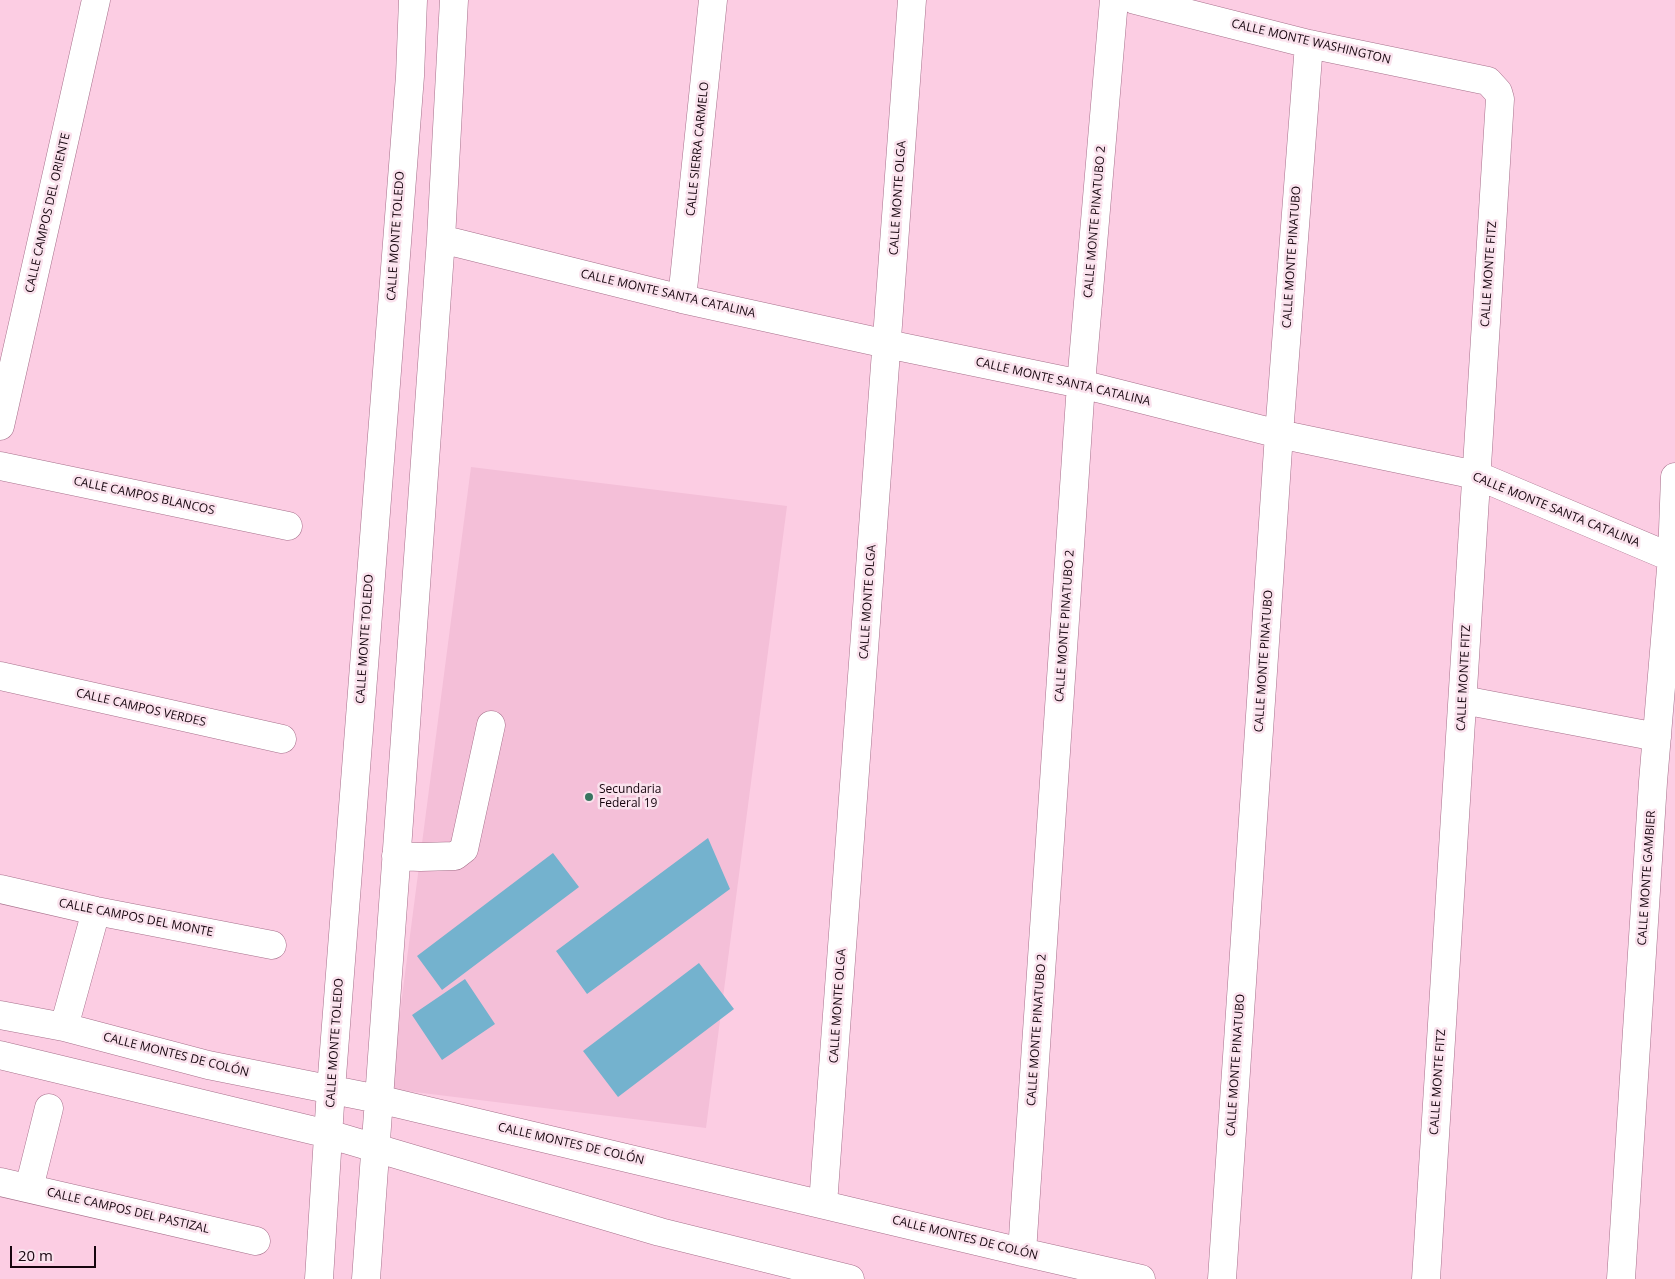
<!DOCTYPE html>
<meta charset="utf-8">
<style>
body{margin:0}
#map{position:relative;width:1675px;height:1279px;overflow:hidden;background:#fccde3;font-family:"Open Sans",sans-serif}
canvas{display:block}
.scale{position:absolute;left:10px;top:1246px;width:86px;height:22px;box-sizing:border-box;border:2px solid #16050e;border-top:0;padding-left:6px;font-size:15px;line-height:18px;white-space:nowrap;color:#16050e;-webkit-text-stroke:4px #fae2ed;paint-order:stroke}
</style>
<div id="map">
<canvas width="1675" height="1279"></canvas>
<div class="scale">20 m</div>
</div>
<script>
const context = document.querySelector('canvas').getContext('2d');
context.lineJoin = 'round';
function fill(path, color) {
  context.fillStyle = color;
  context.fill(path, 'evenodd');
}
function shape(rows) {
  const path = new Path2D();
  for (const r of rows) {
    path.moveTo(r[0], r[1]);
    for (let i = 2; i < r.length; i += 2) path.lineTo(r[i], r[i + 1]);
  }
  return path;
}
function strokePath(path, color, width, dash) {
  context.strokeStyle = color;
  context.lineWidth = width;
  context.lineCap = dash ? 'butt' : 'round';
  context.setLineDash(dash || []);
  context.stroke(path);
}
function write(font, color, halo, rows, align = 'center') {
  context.font = font + ' "Open Sans",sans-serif';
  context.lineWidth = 5;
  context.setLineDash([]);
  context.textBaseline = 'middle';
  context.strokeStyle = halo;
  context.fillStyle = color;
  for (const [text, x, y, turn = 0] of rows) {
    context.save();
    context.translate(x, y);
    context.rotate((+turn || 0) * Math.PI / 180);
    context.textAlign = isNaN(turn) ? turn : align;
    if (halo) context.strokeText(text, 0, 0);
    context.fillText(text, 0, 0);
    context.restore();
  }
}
fill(shape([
 [471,467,787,506,706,1128,390,1089]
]), '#f4bfd8');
fill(shape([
 [708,838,730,889,587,994,556,951],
 [553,853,579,887,442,990,417,956],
 [699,963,734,1009,618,1097,583,1051],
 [465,979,495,1024,442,1060,412,1015]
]), '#74b2ce');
const minor = shape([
 [1135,0,1309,44,1488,81,1498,92,1500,99,1426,1279],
 [441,239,682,299,887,344,1081,384,1279,434,1476,475,1675,559],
 [682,299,713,0],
 [0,426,96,0],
 [0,466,288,526],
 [0,676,282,739],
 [1463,700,1657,737],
 [396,856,420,857,455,856,464,849,491,725],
 [0,889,96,911,272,945],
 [0,1015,64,1027,208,1065,378,1099,1022,1252,1141,1279],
 [64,1027,96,911],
 [0,1055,328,1134,660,1232,850,1279],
 [0,1182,256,1241],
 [29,1188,49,1108],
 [823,1204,912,0],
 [1022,1252,1081,384,1114,0],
 [319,1279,331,1089,410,76,413,0],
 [366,1279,441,239,454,0],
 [1222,1279,1279,434,1309,44],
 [1621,1279,1653,782,1672,557,1675,477]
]);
strokePath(minor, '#a6708b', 29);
strokePath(minor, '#fff', 28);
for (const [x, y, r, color] of [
 [589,797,5,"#387560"]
]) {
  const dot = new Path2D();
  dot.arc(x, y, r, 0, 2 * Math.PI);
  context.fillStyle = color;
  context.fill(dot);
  strokePath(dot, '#fae2ed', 2);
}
write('12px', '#16050e', '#fae2ed', [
 ["CALLE MONTE WASHINGTON",1311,42,13],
 ["CALLE SIERRA CARMELO",698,149,-84],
 ["CALLE MONTE OLGA",898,198,-86],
 ["CALLE CAMPOS DEL ORIENTE",48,213,-77],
 ["CALLE MONTE PINATUBO 2",1095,222,-85],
 ["CALLE MONTE TOLEDO",396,236,-86],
 ["CALLE MONTE PINATUBO",1292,257,-86],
 ["CALLE MONTE FITZ",1489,274,-86],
 ["CALLE MONTE SANTA CATALINA",668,294,13],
 ["CALLE MONTE SANTA CATALINA",1063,382,13],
 ["CALLE CAMPOS BLANCOS",144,496,12],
 ["CALLE MONTE SANTA CATALINA",1556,510,22],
 ["CALLE MONTE OLGA",868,602,-86],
 ["CALLE MONTE PINATUBO 2",1065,626,-86],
 ["CALLE MONTE TOLEDO",365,639,-86],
 ["CALLE MONTE PINATUBO",1264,661,-86],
 ["CALLE MONTE FITZ",1464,678,-87],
 ["CALLE CAMPOS VERDES",141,708,13],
 ["CALLE MONTE GAMBIER",1647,878,-86],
 ["CALLE CAMPOS DEL MONTE",136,918,11],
 ["CALLE MONTE OLGA",838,1006,-86],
 ["CALLE MONTE PINATUBO 2",1037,1030,-86],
 ["CALLE MONTE TOLEDO",335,1043,-86],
 ["CALLE MONTES DE COLÓN",176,1055,14],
 ["CALLE MONTE PINATUBO",1236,1065,-86],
 ["CALLE MONTE FITZ",1438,1082,-86],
 ["CALLE MONTES DE COLÓN",571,1144,13],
 ["CALLE CAMPOS DEL PASTIZAL",128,1211,13],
 ["CALLE MONTES DE COLÓN",965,1238,14]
]);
write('12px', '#16050e', '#fae2ed', [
 ["Secundaria",599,790],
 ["Federal 19",599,804]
], 'left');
</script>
